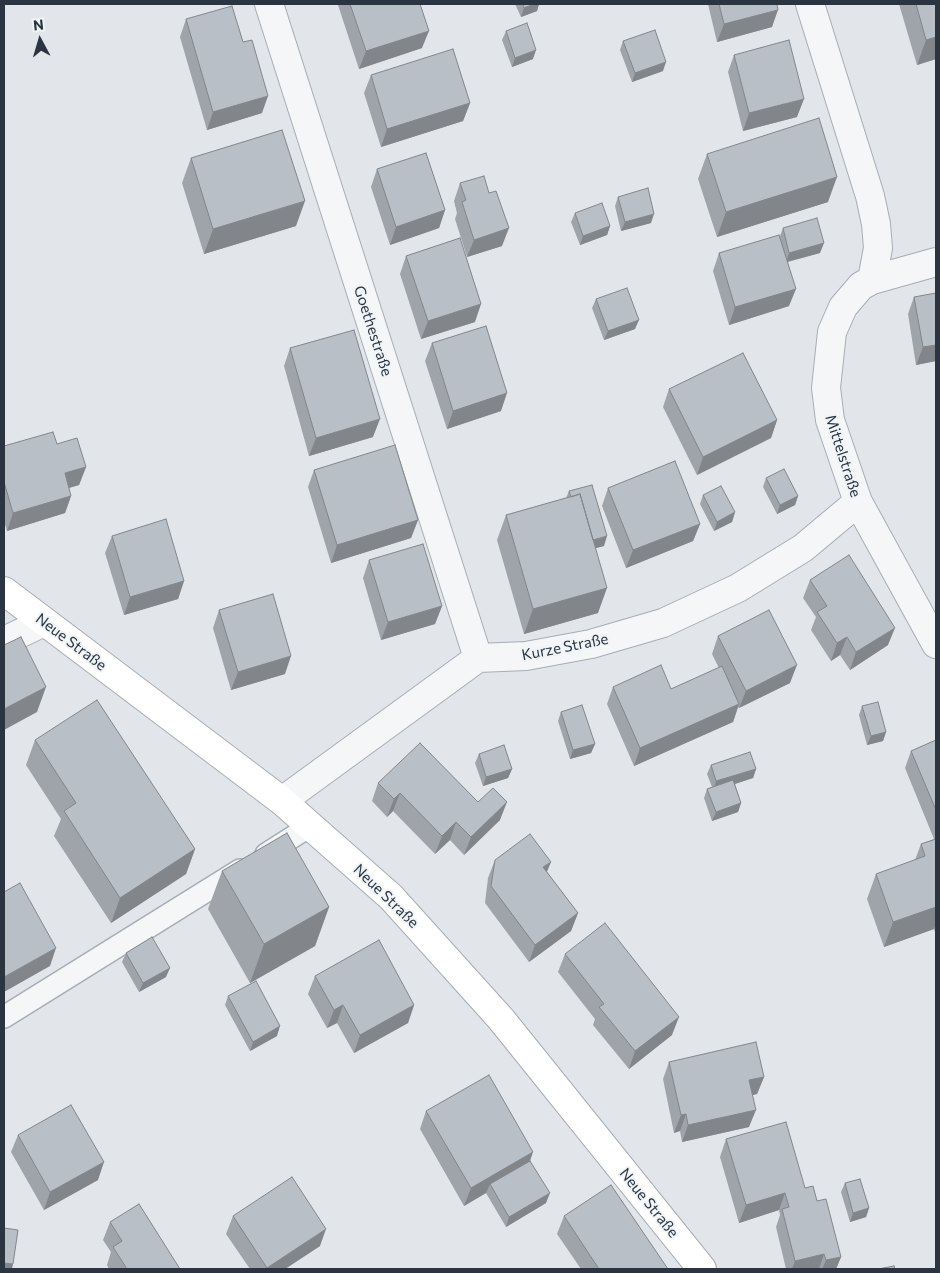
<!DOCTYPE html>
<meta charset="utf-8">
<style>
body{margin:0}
#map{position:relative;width:940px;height:1273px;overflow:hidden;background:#e2e6ea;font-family:Commissioner,sans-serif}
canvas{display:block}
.frame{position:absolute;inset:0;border:5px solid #2a3541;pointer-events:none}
.north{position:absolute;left:15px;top:15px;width:50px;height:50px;-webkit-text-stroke:4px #f1f4f7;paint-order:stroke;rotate:354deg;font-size:14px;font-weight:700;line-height:20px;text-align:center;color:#2a3541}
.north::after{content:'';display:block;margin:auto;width:18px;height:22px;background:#2a3541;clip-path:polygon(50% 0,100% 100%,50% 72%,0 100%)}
</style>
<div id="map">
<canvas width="940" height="1273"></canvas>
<div class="frame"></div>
<div class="north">N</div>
</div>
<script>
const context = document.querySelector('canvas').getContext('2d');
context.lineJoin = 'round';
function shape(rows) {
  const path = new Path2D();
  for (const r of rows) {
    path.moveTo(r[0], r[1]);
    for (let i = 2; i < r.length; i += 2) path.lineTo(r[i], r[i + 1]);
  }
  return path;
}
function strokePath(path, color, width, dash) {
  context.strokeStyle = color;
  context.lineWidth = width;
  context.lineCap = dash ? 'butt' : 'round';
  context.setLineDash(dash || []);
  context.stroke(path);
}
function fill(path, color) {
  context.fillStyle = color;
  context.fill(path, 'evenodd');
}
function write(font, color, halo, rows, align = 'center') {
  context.font = font + ' Commissioner,sans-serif';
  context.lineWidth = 4;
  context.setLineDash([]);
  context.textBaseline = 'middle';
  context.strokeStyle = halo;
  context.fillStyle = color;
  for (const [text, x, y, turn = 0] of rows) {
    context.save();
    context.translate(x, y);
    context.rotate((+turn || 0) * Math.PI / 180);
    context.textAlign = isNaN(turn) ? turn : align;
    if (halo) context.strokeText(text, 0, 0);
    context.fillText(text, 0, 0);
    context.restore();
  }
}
const lane = shape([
 [266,854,310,826],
 [4,1017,240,870]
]);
const street = shape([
 [269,4,478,658],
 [810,4,870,196,876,224,878,248,872,280,861,286,843,307,832,332,826,388,830,420,858,502,936,644],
 [872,280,936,262],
 [4,641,44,622],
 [282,801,478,658,526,656,591,644,663,623,738,588,803,548,858,502]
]);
const secondary = shape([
 [4,591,282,801,391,897,501,1019,702,1269]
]);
strokePath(lane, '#a7adb4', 24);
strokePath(street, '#a7adb4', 30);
strokePath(secondary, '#a7adb4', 30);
strokePath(lane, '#f4f6f8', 21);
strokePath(street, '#f4f6f8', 28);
strokePath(secondary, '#fff', 28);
fill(shape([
 [339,4,420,4,422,48,359,69,338,5],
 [515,4,539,4,537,11,521,17],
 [708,4,777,4,772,27,717,42],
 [899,4,936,4,936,59,917,65],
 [186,19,243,42,262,113,207,130,180,37],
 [506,31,533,59,512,67,502,40],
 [623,41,663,71,632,82,620,50],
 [734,55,797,117,743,131,728,72],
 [371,75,470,103,463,121,381,147,364,93],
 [707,154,828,202,717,237,698,179],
 [191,158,296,226,204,254,182,183],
 [377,169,445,210,439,228,390,245,371,187],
 [460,183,502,246,467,257,455,219,457,213,454,201],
 [618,197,651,223,621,231,615,206],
 [575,213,610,226,607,235,580,245,571,222],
 [783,228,820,253,788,262,789,306,729,325,713,271,719,253,780,236],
 [406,256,475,322,421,339,400,274],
 [914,297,936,361,916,365,908,314],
 [596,299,635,329,604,340,592,308],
 [432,343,501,411,447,429,425,361],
 [290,348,373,437,309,456,284,366],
 [669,389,777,420,771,438,697,475,663,407],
 [57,444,86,467,79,485,69,488,71,496,65,513,7,531,4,521,4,446],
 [314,470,418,520,411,538,331,563,308,487],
 [766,478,798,496,795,505,777,514,763,487],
 [608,488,700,524,693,541,626,568,602,506],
 [569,491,604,546,595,548,598,613,524,634,497,540,506,515,566,498],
 [703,495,735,512,732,522,714,531,700,504],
 [112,536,184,581,178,599,124,615,105,553],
 [369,560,442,606,435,624,381,640,363,578],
 [810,580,888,645,850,670,840,655,831,661,811,630,816,617,803,598],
 [219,610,285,674,231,690,213,628],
 [718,636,790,683,739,708,738,707,733,722,634,766,607,704,613,687,671,689,719,668,712,654],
 [862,706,886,732,883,741,867,745,859,715],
 [561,712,595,744,591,753,570,759,558,721],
 [35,740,195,849,186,874,111,923,54,836,61,819,26,765],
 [936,740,936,935,934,929,884,947,867,899,876,874,915,860,921,844,934,839,905,768,911,751],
 [479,754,512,769,508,778,483,786,475,763],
 [711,765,756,769,753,778,735,784,741,803,738,812,712,821,704,798,707,789,712,787,707,774],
 [378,783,500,820,464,855,450,840,435,854,393,811,387,817,372,801],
 [495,860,547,872,578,913,571,931,529,962,485,903,488,878],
 [222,871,329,907,315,946,250,983,208,909],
 [126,953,166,977,139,992,122,962],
 [565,954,672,1035,629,1069,593,1025,595,1019,558,972],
 [315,976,414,1005,408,1023,354,1053,337,1023,327,1028,308,994],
 [228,996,277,1036,250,1051,225,1005],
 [669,1062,764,1077,757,1094,753,1095,749,1127,682,1142,680,1131,674,1133,663,1079],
 [426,1111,530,1161,546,1203,506,1227,486,1193,464,1206,420,1129],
 [18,1135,98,1180,44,1210,11,1152],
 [726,1139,805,1188,817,1201,841,1257,836,1269,786,1269,776,1227,780,1215,779,1210,739,1223,720,1157],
 [845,1183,869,1208,866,1217,850,1222,841,1192],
 [233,1216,320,1246,285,1269,250,1269,226,1234],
 [564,1216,668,1269,581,1269,557,1234],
 [110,1222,180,1269,109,1269,107,1265,111,1252,103,1240]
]), '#9fa4ab');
fill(shape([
 [534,4,539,4,537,11,521,17,524,8],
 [778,10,772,27,717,42,724,24],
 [429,31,422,48,359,69,366,51],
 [936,37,936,59,917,65,926,40],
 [536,50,533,59,512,67,515,58],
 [666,62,663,71,632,82,635,73],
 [268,96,262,113,207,130,213,112],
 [804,99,797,117,743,131,749,113],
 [470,103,463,121,381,147,387,129],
 [837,177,828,202,717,237,726,212],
 [305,201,296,226,204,254,213,229],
 [445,210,439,228,390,245,396,227],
 [654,214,651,223,621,231,625,222],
 [610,226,607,235,580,245,583,236],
 [509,228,502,246,467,257,474,240],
 [824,243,820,253,786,262,789,253],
 [796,289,789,306,729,325,735,307],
 [481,304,475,322,421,339,428,321],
 [639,320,635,329,604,340,608,331],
 [936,345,936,361,916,365,923,347],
 [507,393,501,411,447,429,453,411],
 [380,419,373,437,309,456,316,438],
 [777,420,771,438,697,475,703,457],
 [86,467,79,485,58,491,65,473],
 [71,496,65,513,7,531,13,513],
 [798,496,795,505,777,514,780,505],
 [735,512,732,522,714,531,717,522],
 [418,520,411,538,331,563,337,545],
 [700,524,693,541,626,568,633,550],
 [607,536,604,546,581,552,584,543],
 [184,581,178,599,124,615,130,597],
 [607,588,598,613,524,634,533,609],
 [442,606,435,624,381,640,388,622],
 [895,628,888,645,850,670,856,652],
 [847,637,840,655,831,661,837,643],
 [291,656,285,674,231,690,238,672],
 [797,665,790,683,739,708,746,691],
 [46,687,37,712,4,730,4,709],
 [739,704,733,722,634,766,640,748],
 [886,732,883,741,867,745,871,736],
 [595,744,591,753,570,759,573,750],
 [512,769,508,778,483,786,486,777],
 [756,769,753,778,713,791,716,781],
 [400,793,393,811,387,817,394,799],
 [507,802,500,820,464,855,471,837],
 [741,803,738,812,712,821,716,812],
 [456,822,450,840,435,854,442,836],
 [195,849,186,874,111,923,120,898],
 [551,862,544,879,543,867],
 [329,907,315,946,250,983,264,944],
 [936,907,936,923,934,929,884,947,893,922],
 [578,913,571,931,529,962,535,945],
 [56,948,50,966,4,992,4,977],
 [170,968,166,977,139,992,143,983],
 [343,1005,337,1023,327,1028,334,1010],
 [414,1005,408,1023,354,1053,360,1035],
 [679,1017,672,1035,629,1069,635,1051],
 [280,1026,277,1036,250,1051,253,1042],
 [764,1077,757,1094,742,1097,749,1080],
 [756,1110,749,1127,682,1142,688,1125],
 [686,1114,680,1131,674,1133,681,1115],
 [533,1152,527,1170,490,1184,486,1193,464,1206,471,1188],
 [104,1162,98,1180,44,1210,50,1192],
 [550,1193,546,1203,506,1227,509,1217],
 [785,1193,779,1210,739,1223,746,1205],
 [869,1208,866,1217,850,1222,853,1213],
 [326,1229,320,1246,285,1269,266,1269,267,1268],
 [824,1254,819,1269,792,1269,795,1261],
 [841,1257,836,1269,822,1269,826,1260],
 [4,1263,13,1264,12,1269,4,1269]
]), '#82868b');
const building = shape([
 [350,4,420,4,429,31,366,51,350,4],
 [523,4,534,4,524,8,523,4],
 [719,4,777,4,778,10,724,24,719,4],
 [916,4,936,4,936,37,926,40,916,4],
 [232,6,243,42,252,40,268,96,213,112,186,19,232,6],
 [527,23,536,50,515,58,506,31,527,23],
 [655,30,666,62,635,73,623,41,655,30],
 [789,40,804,99,749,113,734,55,789,40],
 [453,49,470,103,387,129,371,75,453,49],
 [819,118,837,177,726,212,707,154,819,118],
 [282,130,305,201,213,229,191,158,282,130],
 [426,153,445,210,396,227,377,169,426,153],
 [484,176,489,193,496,191,509,228,474,240,462,202,466,200,460,183,484,176],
 [648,188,654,214,625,222,618,197,648,188],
 [602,203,610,226,583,236,575,213,602,203],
 [817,218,824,243,789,253,783,228,817,218],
 [779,235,796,289,735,307,719,253,779,235],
 [460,238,481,304,428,321,406,256,460,238],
 [627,288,639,320,608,331,596,299,627,288],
 [936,293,936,345,923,347,914,297,936,293],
 [486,326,507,393,453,411,432,343,486,326],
 [354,330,380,419,316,438,290,348,354,330],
 [743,353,777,420,703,457,669,389,743,353],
 [53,432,57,444,77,438,86,467,65,473,71,496,13,513,4,482,4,446,53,432],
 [395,445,418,520,337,545,314,470,395,445],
 [675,461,700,524,633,550,608,488,675,461],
 [784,469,798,496,780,505,766,478,784,469],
 [592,485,607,536,593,540,580,494,571,497,569,491,592,485],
 [721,486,735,512,717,522,703,495,721,486],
 [580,494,607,588,533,609,506,515,580,494],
 [166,519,184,581,130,597,112,536,166,519],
 [423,544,442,606,388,622,369,560,423,544],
 [849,555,895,628,856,652,847,637,837,643,817,612,827,606,810,580,849,555],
 [273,594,291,656,238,672,219,610,273,594],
 [769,610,797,665,746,691,718,636,769,610],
 [21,637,46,687,4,709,4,645,21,637],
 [661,665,671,689,722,666,739,704,640,748,613,687,661,665],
 [97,700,195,849,120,898,64,811,76,803,35,740,97,700],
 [878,702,886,732,871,736,862,706,878,702],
 [582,705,595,744,573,750,561,712,582,705],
 [936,740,936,810,911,751,936,740],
 [420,743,478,802,493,788,507,802,471,837,456,822,442,836,400,793,394,799,378,783,420,743],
 [504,745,512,769,486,777,479,754,504,745],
 [750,752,756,769,716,781,711,765,750,752],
 [733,780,741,803,716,812,707,789,733,780],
 [287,833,329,907,264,944,222,871,287,833],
 [530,834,551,862,543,867,578,913,535,945,491,886,495,860,530,834],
 [936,839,936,907,893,922,876,874,925,856,921,844,936,839],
 [20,883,56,948,4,977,4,892,20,883],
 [605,923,679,1017,635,1051,599,1007,604,1004,565,954,605,923],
 [152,937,170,968,143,983,126,953,152,937],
 [379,940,414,1005,360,1035,343,1005,334,1010,315,976,379,940],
 [256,981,280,1026,253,1042,228,996,256,981],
 [756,1042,764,1077,749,1080,756,1110,688,1125,686,1114,681,1115,669,1062,756,1042],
 [489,1075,533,1152,471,1188,426,1111,489,1075],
 [71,1105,104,1162,50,1192,18,1135,71,1105],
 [786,1122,805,1188,813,1186,817,1201,826,1199,841,1257,826,1260,824,1254,795,1261,782,1209,789,1207,785,1193,746,1205,726,1139,786,1122],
 [530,1161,550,1193,509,1217,490,1184,530,1161],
 [292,1177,326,1229,267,1268,233,1216,292,1177],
 [860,1179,869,1208,853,1213,845,1183,860,1179],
 [611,1185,668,1269,599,1269,564,1216,611,1185],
 [139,1204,180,1269,127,1269,113,1247,122,1241,110,1222,139,1204],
 [4,1228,18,1230,13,1264,4,1263,4,1228],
 [894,1266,895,1269,878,1269,894,1266]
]);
fill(building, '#b9bfc7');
strokePath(building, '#82868b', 1);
write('15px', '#2a3541', '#f1f4f7', [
 ["Goethestraße",373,331,72],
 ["Mittelstraße",843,456,72],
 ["Neue Straße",71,642,37],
 ["Kurze Straße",565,647,-11],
 ["Neue Straße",386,896,44],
 ["Neue Straße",649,1203,51]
]);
</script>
